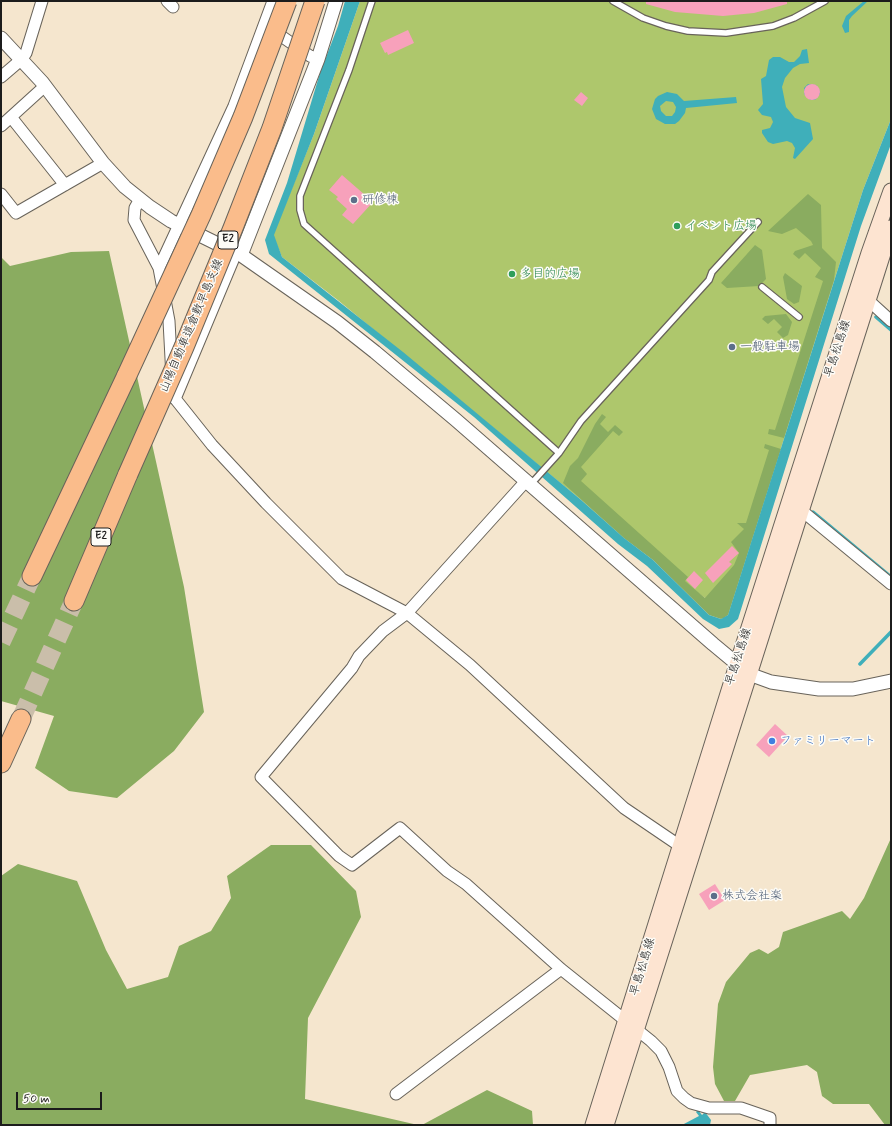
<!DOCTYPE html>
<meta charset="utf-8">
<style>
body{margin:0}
#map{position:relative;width:892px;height:1126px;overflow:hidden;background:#f5e6ce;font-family:Mynerve,sans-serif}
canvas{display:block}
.frame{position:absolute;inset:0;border:2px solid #1c1c1c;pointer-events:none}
.scale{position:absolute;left:16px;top:1092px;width:86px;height:18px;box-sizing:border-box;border:2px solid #1c1c1c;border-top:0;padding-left:5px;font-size:12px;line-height:14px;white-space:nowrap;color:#1c1c1c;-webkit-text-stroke:3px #fdfcf7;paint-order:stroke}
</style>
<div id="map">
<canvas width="892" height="1126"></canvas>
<div class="frame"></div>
<div class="scale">50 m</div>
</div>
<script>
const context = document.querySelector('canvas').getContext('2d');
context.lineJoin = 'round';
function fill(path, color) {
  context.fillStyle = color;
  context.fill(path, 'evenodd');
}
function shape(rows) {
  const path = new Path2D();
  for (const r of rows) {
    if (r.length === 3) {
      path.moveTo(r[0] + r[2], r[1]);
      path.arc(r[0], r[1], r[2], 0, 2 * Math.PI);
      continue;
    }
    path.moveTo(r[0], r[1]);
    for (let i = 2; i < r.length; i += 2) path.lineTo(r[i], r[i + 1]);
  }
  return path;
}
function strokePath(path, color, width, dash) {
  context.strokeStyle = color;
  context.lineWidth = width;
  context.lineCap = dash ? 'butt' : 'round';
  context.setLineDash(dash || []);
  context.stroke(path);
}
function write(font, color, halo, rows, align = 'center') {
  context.font = font + ' Mynerve,"Klee One",sans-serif';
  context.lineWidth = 3;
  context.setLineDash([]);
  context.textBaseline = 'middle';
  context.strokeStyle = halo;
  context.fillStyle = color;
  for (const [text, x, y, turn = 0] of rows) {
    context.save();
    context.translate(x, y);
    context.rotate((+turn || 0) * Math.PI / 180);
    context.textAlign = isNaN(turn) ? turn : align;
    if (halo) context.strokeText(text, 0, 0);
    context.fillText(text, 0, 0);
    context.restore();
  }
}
fill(shape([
 [360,1,891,1,891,119,863,190,728,615,624,538,580,499,339,301,282,257,273,235,314,134]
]), '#aec76c');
fill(shape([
 [808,194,821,205,822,248,836,262,834,280,784,438,768,434,769,429,775,430,823,281,815,277,821,268,805,253,799,259,793,254,795,251,813,245,811,241,796,228,782,234,768,231],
 [755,245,762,250,766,279,759,286,727,288,721,283],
 [109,251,184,587,204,712,174,751,117,798,69,791,35,768,54,716,1,701,1,257,10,266,71,252],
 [785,273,802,286,799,302,794,304,787,299,783,277],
 [786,314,792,322,788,335,783,338,777,332,782,327,774,319,768,324,762,319,765,316],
 [602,414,606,417,600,424,608,432,615,425,623,432,619,436,613,431,581,467,587,474,581,481,688,577,685,581,705,598,734,565,739,553,731,542,744,529,737,523,746,523,769,450,764,448,765,444,781,449,728,615,724,618,721,619,709,615,653,560,624,538,563,483,570,466,578,458,595,424],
 [891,838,891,1125,885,1125,869,1104,833,1104,822,1096,817,1072,807,1065,750,1075,735,1101,724,1101,715,1084,713,1067,718,1004,726,982,750,953,759,949,768,954,779,947,783,932,842,911,850,919,864,898],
 [271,845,311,845,356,891,361,917,308,1018,305,1099,418,1125,1,1125,1,876,18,864,77,881,106,950,127,989,168,977,179,946,211,931,231,898,227,876],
 [487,1090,532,1111,533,1125,422,1125]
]), '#8aac60');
fill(shape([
 [345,1,360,1,314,134,274,235,282,257,403,352,580,499,624,538,653,560,709,615,721,619,728,615,863,190,891,119,891,144,861,226,738,619,729,627,719,629,703,619,647,566,618,544,474,417,269,254,265,240,287,183,320,73,338,26],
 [864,1,868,1,852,16,849,20,849,32,845,33,842,26,846,16],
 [807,49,809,63,800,64,793,68,785,78,782,87,786,107,795,118,810,123,813,139,795,159,793,158,795,148,792,143,787,141,773,144,768,142,762,133,762,130,770,128,773,122,771,117,762,115,758,110,763,104,761,79,766,76,769,60,773,57,780,57,789,62,794,62,800,56,802,50],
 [808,84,816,85,819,89,820,94,815,100,810,100,804,94,804,88],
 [811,87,816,90,817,94,813,97,809,96,807,93,808,90],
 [667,92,677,94,684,101,736,97,737,103,686,108,685,113,679,121,675,124,665,124,656,119,652,109,655,99,658,96],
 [666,101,673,102,676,107,675,112,672,116,666,116,661,111,660,106],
 [698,1110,702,1115,705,1112,711,1120,710,1125,682,1125,699,1116,696,1112]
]), '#3fafba');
strokePath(shape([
 [876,317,891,330],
 [813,512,891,577],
 [860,664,891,632]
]), '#3fafba', 3.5);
fill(shape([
 [646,1,787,1,787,4,754,13,723,16,675,12,646,4],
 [408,30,414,43,388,55,387,52,385,53,380,43],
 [812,92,8],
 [581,92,588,98,582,106,574,100],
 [342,175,373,202,353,224,342,215,347,209,336,199,338,197,329,190],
 [732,546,739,553,729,562,732,564,713,583,705,573],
 [694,571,703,580,695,589,686,580],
 [775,724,788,736,769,757,756,745],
 [715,884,725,900,709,910,699,894]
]), '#f7a1bb');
strokePath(shape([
 [1,642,32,576],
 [21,719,74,601]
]), '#cabeaa', 19, [19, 10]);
const service = shape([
 [372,1,349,70,300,196,300,210,304,224,559,453],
 [613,1,643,18,666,26,688,31,726,33,773,26,794,18,825,1],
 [762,287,799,317],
 [531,484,559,453,581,421,709,280,712,272,758,222]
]);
const minor = shape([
 [167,1,173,7],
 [273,1,234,106,159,268,169,321,173,396,212,445,266,503,342,579,407,613,470,665,624,808,680,846],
 [271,29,310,56,318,59],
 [1,77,22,59,26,53,42,1],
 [11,117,65,185],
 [1,126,45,86],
 [1,194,16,213,103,163],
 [140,199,135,208,134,220,159,268],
 [868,300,891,321],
 [175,399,236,253],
 [526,481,407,613,383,631,359,656,352,668,261,777,339,856,352,865,400,828,447,871,466,884,561,969,651,1041,661,1051,669,1067,677,1091,684,1098,691,1103,709,1108,741,1108,770,1118,770,1125],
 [801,510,891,584],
 [396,1094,561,969]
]);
const tertiary = shape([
 [336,1,318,59,241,255,337,322,375,352,456,420,713,644,749,674,771,682,819,689,853,689,891,681],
 [1,38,42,82,103,163,125,187,150,207,171,221,232,251]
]);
const secondary = shape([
 [593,1125,737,665,869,253,891,191],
 [606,1125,891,228]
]);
const motorway = shape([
 [32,576,127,375],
 [74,601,128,474],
 [1,763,21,719]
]);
strokePath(service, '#68635a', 8);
strokePath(minor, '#68635a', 13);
strokePath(tertiary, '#68635a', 15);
strokePath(secondary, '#68635a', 17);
strokePath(motorway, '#68635a', 21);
strokePath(service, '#fff', 5.5);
strokePath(minor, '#fff', 11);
strokePath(tertiary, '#fff', 13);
strokePath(secondary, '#fde4d1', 15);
strokePath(motorway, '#fabc8b', 19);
const motorwayBridge = shape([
 [127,375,201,215,243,117,287,1],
 [128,474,184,347,233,228,272,128,315,1]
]);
strokePath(motorwayBridge, '#68635a', 21, []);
strokePath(motorwayBridge, '#fabc8b', 19);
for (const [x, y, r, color] of [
 [354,200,4,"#5c6f8a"],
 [677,226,4,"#2e9e5b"],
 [512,274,4,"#2e9e5b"],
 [732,347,4,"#5c6f8a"],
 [772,741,4,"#3f7fe0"],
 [714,896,4,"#5c6f8a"]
]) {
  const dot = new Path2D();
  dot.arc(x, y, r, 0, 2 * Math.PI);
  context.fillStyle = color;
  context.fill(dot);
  strokePath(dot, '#fdfcf7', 1.5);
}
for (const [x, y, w] of [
 [228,240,20],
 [101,537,20]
]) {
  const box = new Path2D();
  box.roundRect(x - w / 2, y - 9, w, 18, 3);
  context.fillStyle = '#fdfcf7';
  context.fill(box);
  strokePath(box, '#1c1c1c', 1);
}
write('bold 11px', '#1c1c1c', null, [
 ["E2",228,240],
 ["E2",101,537]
]);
write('12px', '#4e5e75', '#fdfcf7', [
 ["研修棟",362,200],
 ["一般駐車場",740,347],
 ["株式会社楽",722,896]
], 'left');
write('12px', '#27864d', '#fdfcf7', [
 ["イベント広場",685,226],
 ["多目的広場",520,274]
], 'left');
write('12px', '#1c1c1c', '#fdfcf7', [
 ["山陽自動車道倉敷早島支線",192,326,-67],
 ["早島松島線",838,349,-72],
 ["早島松島線",739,657,-72],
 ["早島松島線",643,967,-73]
]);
write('12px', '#366cbe', '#fdfcf7', [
 ["ファミリーマート",780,741]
], 'left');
</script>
